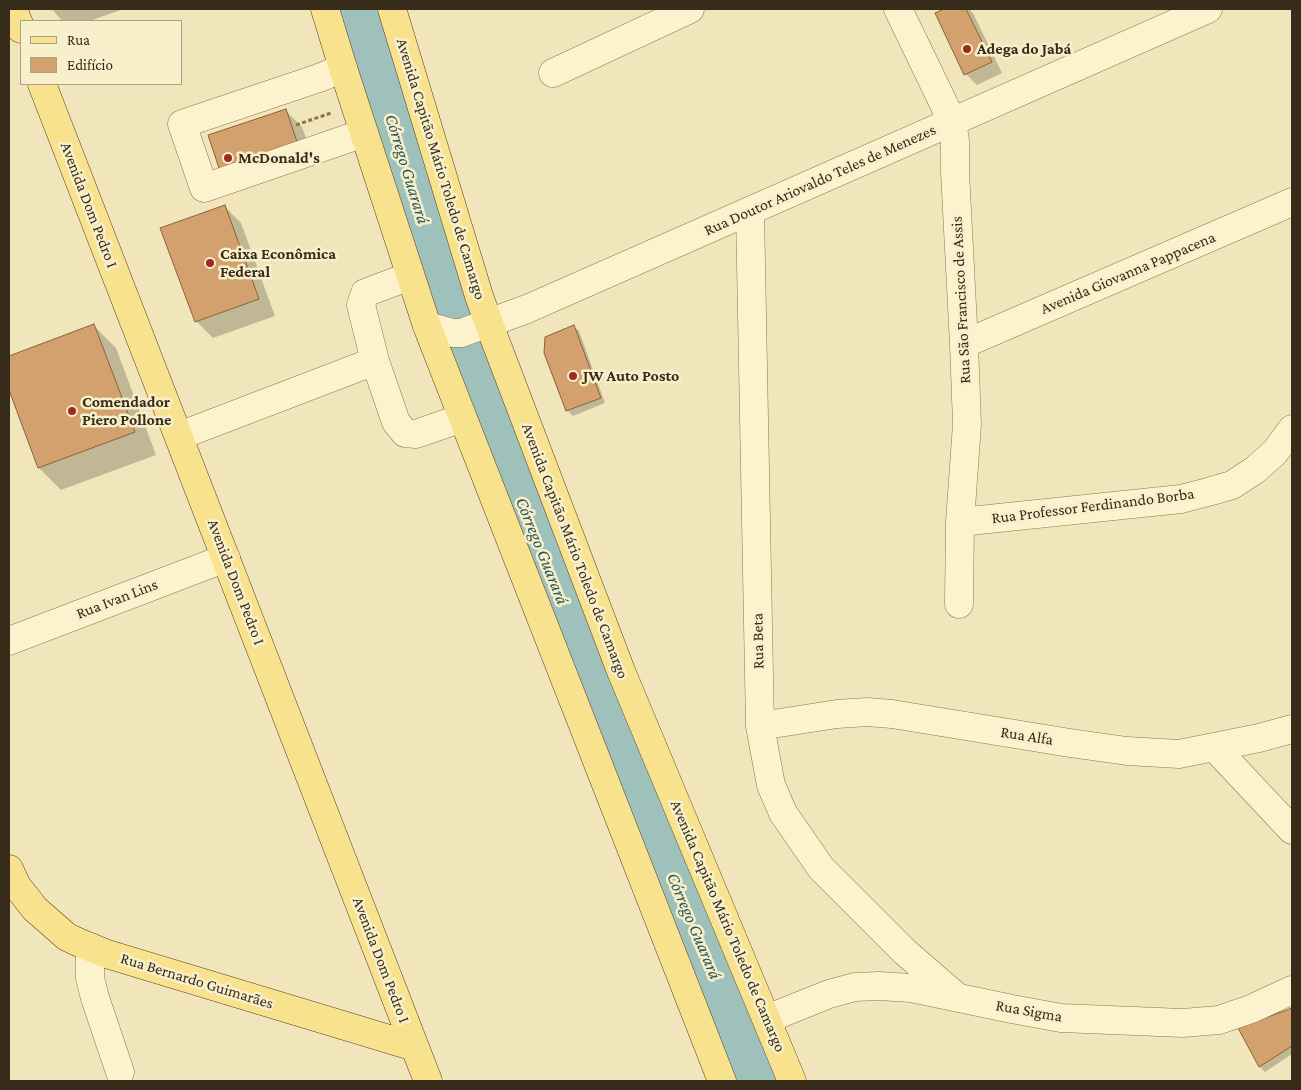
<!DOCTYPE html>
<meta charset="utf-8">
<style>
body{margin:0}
#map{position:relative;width:1301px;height:1090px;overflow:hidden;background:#f1e6bb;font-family:"Crimson Pro",serif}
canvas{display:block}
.frame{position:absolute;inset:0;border:10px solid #372b1a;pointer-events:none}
.legend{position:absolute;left:20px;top:20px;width:162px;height:65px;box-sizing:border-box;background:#f8efcb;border:1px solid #aba184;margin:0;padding:6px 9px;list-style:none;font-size:15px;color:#372b1a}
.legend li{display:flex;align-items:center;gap:10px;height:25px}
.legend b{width:25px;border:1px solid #aba184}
</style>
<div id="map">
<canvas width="1301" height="1090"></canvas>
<div class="frame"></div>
<ul class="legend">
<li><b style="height:6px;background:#f9e28e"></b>Rua</li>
<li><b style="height:14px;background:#d3a16d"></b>Edifício</li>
</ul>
</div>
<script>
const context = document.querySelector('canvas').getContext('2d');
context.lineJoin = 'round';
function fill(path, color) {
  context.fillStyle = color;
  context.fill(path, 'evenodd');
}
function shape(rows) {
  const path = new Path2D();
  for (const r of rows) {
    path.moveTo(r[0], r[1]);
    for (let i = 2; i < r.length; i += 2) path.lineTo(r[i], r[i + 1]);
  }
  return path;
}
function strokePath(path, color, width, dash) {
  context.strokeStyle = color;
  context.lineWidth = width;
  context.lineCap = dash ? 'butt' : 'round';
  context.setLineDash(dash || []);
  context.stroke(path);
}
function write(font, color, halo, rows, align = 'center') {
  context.font = font + ' "Crimson Pro",serif';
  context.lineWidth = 5;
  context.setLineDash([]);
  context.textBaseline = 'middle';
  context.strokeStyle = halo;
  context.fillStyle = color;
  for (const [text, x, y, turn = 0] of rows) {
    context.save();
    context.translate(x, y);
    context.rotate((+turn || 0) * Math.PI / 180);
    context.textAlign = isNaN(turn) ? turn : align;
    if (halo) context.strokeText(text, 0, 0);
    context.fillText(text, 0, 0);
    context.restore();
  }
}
fill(shape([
 [52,9,62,10,124,9,89,21,62,21],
 [947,9,969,9,973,13,1002,73,977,85,966,74,936,14],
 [285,110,302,127,314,161,210,135],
 [224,206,241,223,275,316,213,338,196,321],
 [94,326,116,348,156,455,61,490,39,468,9,387,9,358],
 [573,326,579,331,605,403,573,416,567,410],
 [1292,1009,1292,1054,1265,1072,1260,1067,1239,1029]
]), '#0003');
strokePath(shape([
 [357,9,444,290,472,374,624,759,759,1081]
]), '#9fc1bb', 41);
const building = shape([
 [944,9,966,9,992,62,964,75,935,13,944,9],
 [286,109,298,145,220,171,208,135,286,109],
 [225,205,259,299,195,322,160,228,225,205],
 [94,324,135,432,38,468,9,390,9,356,94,324],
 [574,325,601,398,566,411,544,353,545,337,574,325],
 [1292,1008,1292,1046,1259,1067,1238,1028,1292,1008]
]);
fill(building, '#d3a16d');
strokePath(building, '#8a6037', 1);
const minor = shape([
 [898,9,952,121,955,141,955,172,964,344,967,424,960,522,959,604],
 [343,68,319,78,182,124,204,188,364,133],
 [553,73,690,9],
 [750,212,760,726,771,785,783,813,821,868,905,952,957,997],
 [427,326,453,333,461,333,527,309,1208,9],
 [964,344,1292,202],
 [375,361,361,305,365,293,410,276],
 [179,436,375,361,396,422,405,433,416,434,462,418],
 [960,522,1181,499,1208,492,1232,485,1255,470,1275,452,1292,429],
 [9,641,226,558],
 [760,726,837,714,867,712,892,714,1070,743,1127,751,1179,754,1259,738,1292,729],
 [1215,748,1292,830],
 [90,947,90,978,95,998,120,1072],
 [767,1019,829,994,855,987,879,986,911,988,1012,1009,1061,1018,1183,1023,1219,1020,1251,1009,1292,990]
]);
const major = shape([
 [13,9,21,29],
 [325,9,343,68,427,326,722,1081],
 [392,9,479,296,495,340,621,671,792,1081],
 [42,84,428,1081],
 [9,869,17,886,35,909,67,937,80,943,107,954,415,1047]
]);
strokePath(minor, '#897553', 29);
strokePath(major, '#564229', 29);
strokePath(shape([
 [296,125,331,113]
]), '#897553', 3, [4, 2.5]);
strokePath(minor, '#fcf2ce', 28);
strokePath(major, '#f9e28e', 28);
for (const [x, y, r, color] of [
 [967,49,5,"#9d2a1f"],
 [228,158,5,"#9d2a1f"],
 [210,263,5,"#9d2a1f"],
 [573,376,5,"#9d2a1f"],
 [72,411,5,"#9d2a1f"]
]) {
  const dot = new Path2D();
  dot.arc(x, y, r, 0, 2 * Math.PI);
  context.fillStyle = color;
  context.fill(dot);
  strokePath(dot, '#f8efcb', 2);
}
write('bold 16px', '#372b1a', '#f8efcb', [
 ["Adega do Jabá",977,49],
 ["McDonald's",238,158],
 ["Caixa Econômica",220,254],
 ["Federal",220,272],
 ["JW Auto Posto",583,376],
 ["Comendador",82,402],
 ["Piero Pollone",82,420]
], 'left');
write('16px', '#372b1a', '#f8efcb', [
 ["Avenida Capitão Mário Toledo de Camargo",441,169,73],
 ["Rua Doutor Ariovaldo Teles de Menezes",820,180,-24],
 ["Avenida Dom Pedro I",89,205,69],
 ["Avenida Giovanna Pappacena",1128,273,-23],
 ["Rua São Francisco de Assis",961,300,-93],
 ["Rua Professor Ferdinando Borba",1093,506,-7],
 ["Avenida Capitão Mário Toledo de Camargo",575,551,69],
 ["Avenida Dom Pedro I",236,582,69],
 ["Rua Ivan Lins",117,599,-21],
 ["Rua Beta",758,641,-91],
 ["Rua Alfa",1027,736,9],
 ["Avenida Capitão Mário Toledo de Camargo",728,926,67],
 ["Avenida Dom Pedro I",381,960,69],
 ["Rua Bernardo Guimarães",197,981,17],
 ["Rua Sigma",1029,1011,10]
]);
write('italic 18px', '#285758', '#f8efcb', [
 ["Córrego Guarará",407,169,73],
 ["Córrego Guarará",542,551,68],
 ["Córrego Guarará",694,926,67]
]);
</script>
